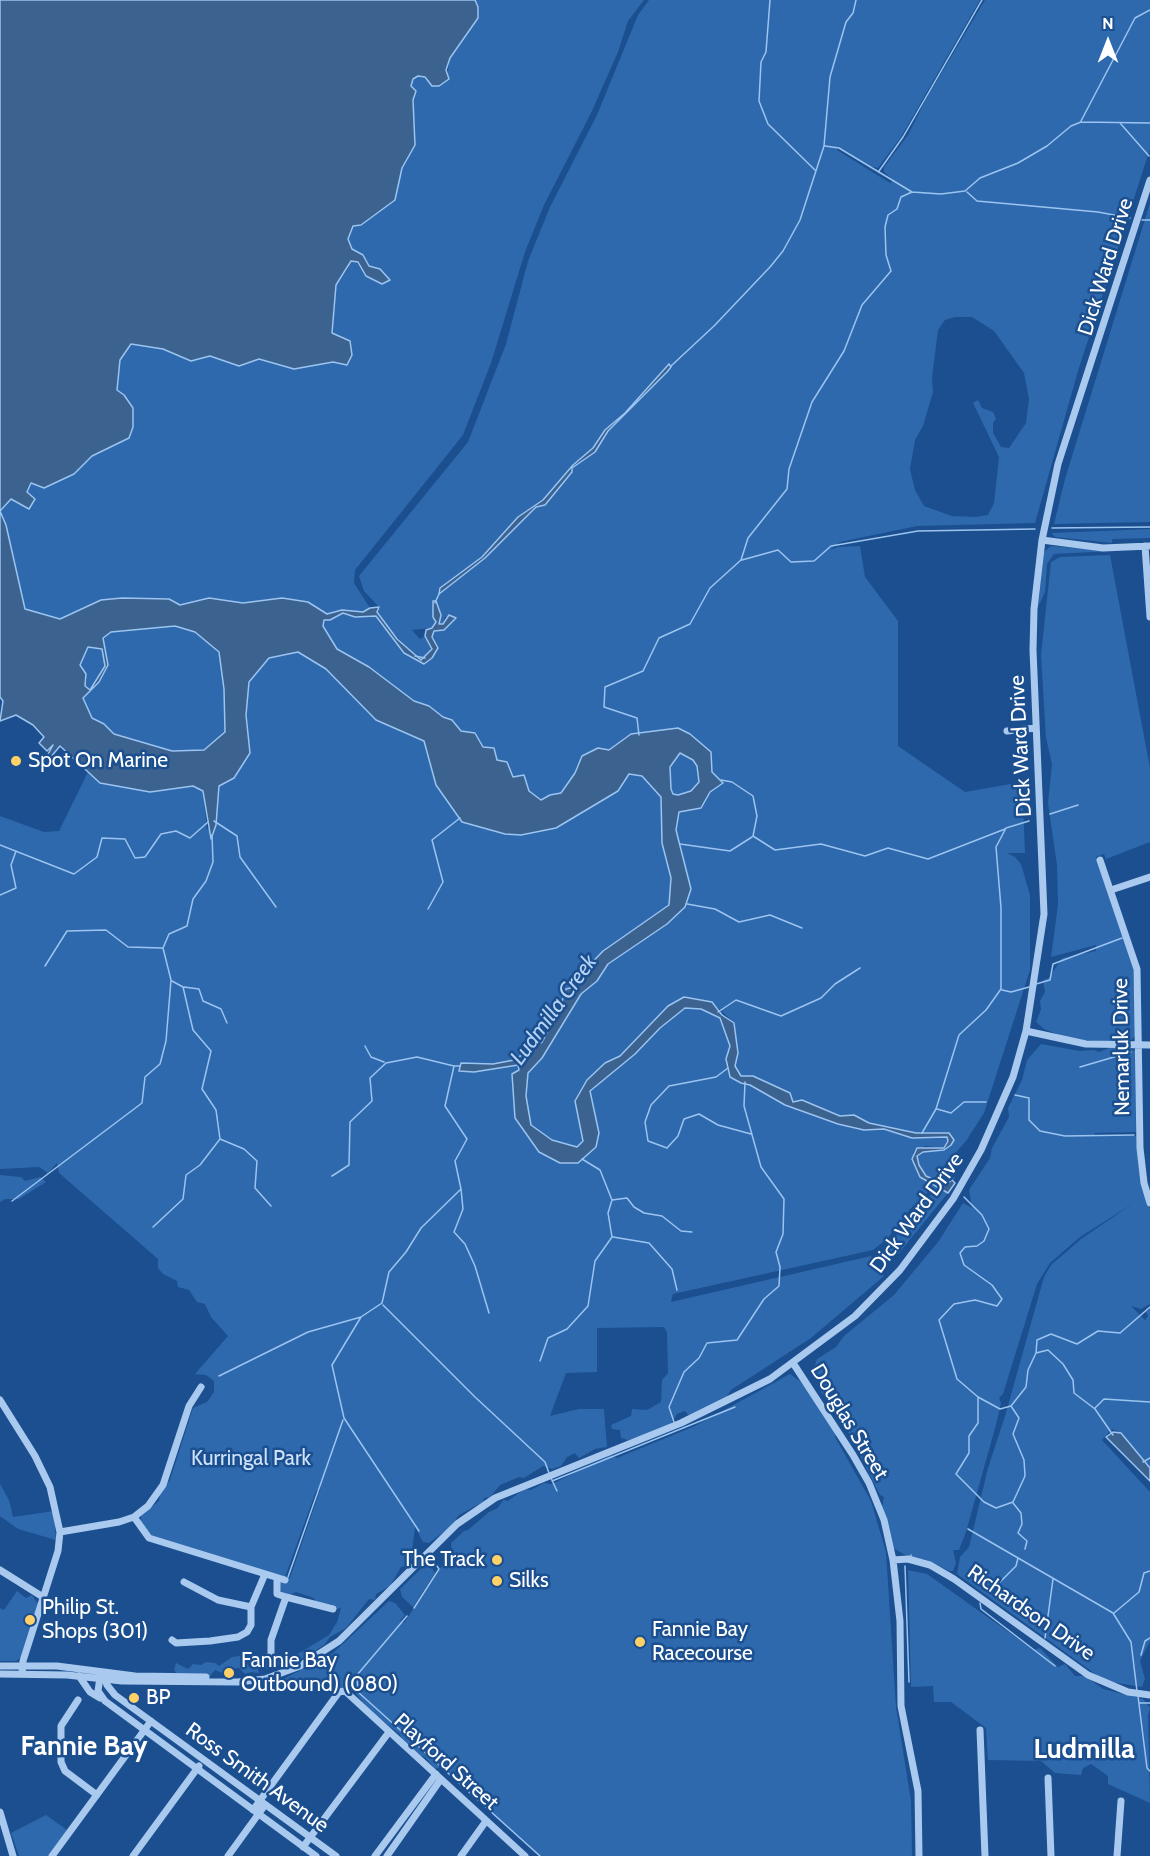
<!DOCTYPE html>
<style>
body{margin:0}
#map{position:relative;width:1150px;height:1856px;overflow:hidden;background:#1b4f8f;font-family:Cabin,sans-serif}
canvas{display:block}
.north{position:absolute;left:1078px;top:12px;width:60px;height:60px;-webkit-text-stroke:4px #1b4f8f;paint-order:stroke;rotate:0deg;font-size:16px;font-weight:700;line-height:24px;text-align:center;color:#fff}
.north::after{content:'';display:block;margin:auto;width:21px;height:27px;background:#fff;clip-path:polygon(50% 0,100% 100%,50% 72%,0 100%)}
</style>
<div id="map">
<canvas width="1150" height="1856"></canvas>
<div class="north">N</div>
</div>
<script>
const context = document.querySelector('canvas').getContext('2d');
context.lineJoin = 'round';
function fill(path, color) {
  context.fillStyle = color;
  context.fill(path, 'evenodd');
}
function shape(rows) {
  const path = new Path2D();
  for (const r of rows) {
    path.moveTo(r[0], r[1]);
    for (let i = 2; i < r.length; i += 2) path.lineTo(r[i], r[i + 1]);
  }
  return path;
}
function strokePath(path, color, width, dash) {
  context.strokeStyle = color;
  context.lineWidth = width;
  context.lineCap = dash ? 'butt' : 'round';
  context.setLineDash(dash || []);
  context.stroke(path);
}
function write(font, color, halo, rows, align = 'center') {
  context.font = font + ' Cabin,sans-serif';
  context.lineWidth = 5;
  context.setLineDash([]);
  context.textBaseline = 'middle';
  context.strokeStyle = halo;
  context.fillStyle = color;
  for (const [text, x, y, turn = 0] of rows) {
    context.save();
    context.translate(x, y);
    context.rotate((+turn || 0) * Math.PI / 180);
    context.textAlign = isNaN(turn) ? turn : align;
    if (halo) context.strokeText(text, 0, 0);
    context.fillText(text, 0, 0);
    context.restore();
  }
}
fill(shape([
 [475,0,644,0,628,21,618,52,591,113,544,205,525,252,491,363,463,435,355,570,354,583,370,608,369,611,350,613,342,610,327,614,308,602,282,598,243,603,209,598,180,605,169,599,122,598,101,600,60,619,25,610,6,525,0,511,11,499,27,492,31,483,74,474,92,456,129,438,116,390,120,360,131,343,163,349,191,361,210,356,239,365,259,359,293,369,333,362,347,365,332,333,336,285,348,269,351,260,358,262,367,276,382,284,380,269,369,266,363,255,352,249,348,239,353,226,361,225,395,200,402,168,415,145,413,100,415,91,411,86,414,79,418,76,443,82,447,77,450,58,478,18,478,7],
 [649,0,980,0,901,137,878,168,868,166,838,147,837,150,890,183,893,180,884,172,884,167,908,135,926,99,985,0,1150,0,1150,149,1078,371,1035,523,917,526,840,542,829,551,837,547,860,546,865,577,898,621,898,746,965,792,1022,782,1025,853,1007,853,1015,857,1021,864,1030,895,1030,970,984,1113,966,1141,943,1167,943,1174,950,1173,955,1178,948,1183,926,1176,919,1165,917,1156,923,1152,944,1150,951,1145,949,1133,916,1133,869,1123,854,1115,840,1116,803,1100,793,1102,753,1076,741,1076,735,1067,738,1053,734,1023,712,1002,684,997,649,1025,620,1056,605,1063,587,1080,575,1101,583,1141,577,1147,552,1140,531,1125,526,1096,528,1073,542,1058,581,994,597,981,608,964,667,924,682,853,676,830,679,811,701,807,710,792,722,783,712,772,711,752,650,732,631,734,609,750,577,765,575,773,561,793,550,795,541,800,529,791,524,775,513,777,483,747,475,733,461,731,452,720,443,717,429,706,414,701,369,667,337,649,323,626,324,620,343,613,355,617,376,616,404,653,424,664,438,648,432,637,434,631,456,618,445,617,443,624,439,624,441,615,436,601,433,617,436,622,432,628,412,630,420,639,425,636,431,643,430,654,421,660,417,659,387,626,378,612,379,607,364,591,359,576,468,442,506,344,528,261,550,207,597,115,638,15],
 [955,317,972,317,994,331,1024,373,1029,399,1026,423,1009,448,1001,447,993,433,993,423,996,419,993,412,982,408,978,400,973,403,999,457,994,503,988,515,975,517,952,516,924,506,915,490,910,469,915,440,923,426,933,392,932,378,938,330,945,320],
 [1150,203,1150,522,1054,524,1065,479],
 [1150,529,1150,538,1112,539,1112,543,1055,537,1051,533],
 [1051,546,1112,551,1054,554,1047,564,1045,592,1038,607,1044,552],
 [1110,555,1150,768,1150,842,1106,859,1104,854,1096,857,1133,968,1136,1035,1131,1040,1122,1041,1090,1041,1062,1036,1044,1029,1036,1022,1041,1009,1040,1001,1045,992,1043,980,1049,978,1062,958,1096,951,1096,945,1051,957,1058,905,1057,865,1048,803,1052,764,1046,738,1041,655,1051,562,1060,557],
 [176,626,195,632,219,652,224,689,225,732,204,750,172,751,114,734,104,724,92,718,83,697,99,682,108,665,102,638,111,632],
 [88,647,102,649,105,666,90,690,85,686,87,679,79,665],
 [298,652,326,669,376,720,424,741,436,785,462,822,618,791,629,774,642,776,661,797,662,843,671,878,669,905,603,951,578,977,574,987,566,990,558,1014,542,1042,529,1050,518,1065,515,1118,525,1132,560,1163,599,1133,590,1091,635,1054,659,1028,685,1008,701,1009,720,1018,731,1046,726,1059,729,1077,741,1083,749,1085,795,1109,838,1124,864,1130,884,1129,912,1138,947,1137,948,1141,944,1148,925,1146,913,1152,920,1177,948,1193,899,1253,887,1263,880,1254,934,1191,930,1190,911,1208,887,1239,873,1250,673,1294,671,1302,871,1256,884,1276,811,1338,731,1390,725,1399,690,1417,685,1411,677,1414,670,1425,653,1432,628,1440,621,1438,620,1430,612,1429,611,1425,631,1416,632,1409,647,1410,661,1402,662,1380,668,1373,667,1332,664,1327,597,1328,597,1372,566,1373,550,1416,579,1409,604,1409,607,1447,595,1449,579,1458,575,1453,567,1457,561,1466,552,1469,543,1466,524,1478,519,1477,500,1485,490,1497,484,1498,483,1502,459,1515,448,1529,429,1543,423,1542,415,1527,412,1551,417,1553,406,1566,401,1567,390,1586,376,1594,375,1600,369,1599,346,1628,330,1637,324,1645,304,1658,266,1669,266,1653,274,1653,283,1660,291,1658,329,1635,337,1622,341,1608,335,1609,331,1604,316,1603,314,1598,296,1592,287,1596,276,1586,283,1577,151,1535,140,1521,142,1515,159,1501,161,1490,170,1480,193,1408,207,1402,214,1392,214,1381,206,1375,195,1374,228,1336,211,1317,205,1304,197,1302,189,1290,178,1287,177,1281,163,1274,158,1268,158,1259,59,1173,57,1163,48,1173,39,1167,0,1169,0,816,44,832,59,831,88,772,100,783,150,792,193,786,203,791,207,830,216,815,219,786,234,778,250,753,246,715,249,682,269,658],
 [321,1487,290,1578,285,1577,316,1491],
 [680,753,693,760,697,766,699,782,691,791,678,795,673,794,671,789,670,767],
 [1041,1044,1080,1051,1094,1050,1099,1052,1112,1047,1128,1048,1135,1051,1136,1132,1095,1133,1094,1136,1136,1136,1141,1182,1150,1210,1150,1304,1141,1309,1131,1306,1145,1320,1148,1316,1146,1312,1150,1308,1150,1467,1121,1433,1112,1429,1102,1440,1150,1492,1150,1641,1140,1661,1145,1679,1142,1687,1105,1681,957,1574,960,1557,969,1547,988,1468,1005,1416,1044,1277,1051,1265,1081,1239,1134,1203,1080,1237,1050,1263,1037,1284,1003,1394,999,1398,1001,1403,997,1421,966,1532,959,1550,953,1550,956,1563,953,1571,949,1571,927,1560,909,1557,893,1548,882,1507,884,1497,880,1495,847,1430,821,1392,819,1380,811,1376,817,1359,836,1347,844,1336,894,1295,938,1242,963,1203,972,1208,969,1190,990,1158,992,1148,1009,1117,1008,1108,1022,1080,1027,1060],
 [0,1175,21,1177,25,1181,40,1177,46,1182,19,1199,5,1199,0,1202],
 [790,1374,804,1384,836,1434,835,1437,871,1501,886,1552,896,1707,911,1801,912,1856,540,1856,441,1767,435,1769,425,1757,418,1755,402,1740,400,1734,372,1713,352,1689,340,1690,332,1684,274,1684,333,1653,389,1601,395,1603,405,1615,400,1621,404,1623,452,1551,451,1543,464,1531,468,1530,489,1512,498,1508,503,1500,508,1501,524,1489,531,1490,544,1483,552,1484,611,1455,617,1458,695,1426],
 [0,1484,9,1500,13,1517,54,1511,56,1540,18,1529,0,1516],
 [428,1562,435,1573,413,1607,402,1597,400,1589],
 [908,1570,927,1574,1034,1650,1040,1648,1058,1667,1065,1664,1075,1676,1085,1676,1103,1689,1143,1699,1150,1708,1148,1715,1150,1803,1108,1784,1108,1776,1091,1764,1083,1768,1081,1775,1055,1773,1041,1761,988,1760,986,1728,951,1702,934,1702,933,1686,911,1687],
 [17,1591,26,1598,32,1595,38,1604,21,1657,16,1661,0,1661,0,1608,4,1610],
 [239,1656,245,1659,249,1667,257,1666,259,1673,251,1672,245,1674,239,1668,228,1669,222,1673,215,1670,210,1676,177,1674,174,1670,176,1663,188,1669,193,1664,201,1665,206,1662,215,1663,219,1666,232,1657],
 [46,1815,67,1830,48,1856,19,1856,11,1833]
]), '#2e69ad');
const water = shape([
 [0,0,475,0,478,7,478,18,450,58,446,70,449,79,439,86,432,86,425,77,418,76,413,79,411,86,416,91,413,100,415,145,402,168,395,200,361,225,353,226,348,239,352,249,363,255,369,266,380,269,390,280,382,284,366,276,358,262,351,261,336,285,332,333,350,341,352,355,347,365,333,362,294,369,259,359,239,366,210,356,191,361,163,349,131,344,120,360,117,390,124,395,133,408,133,427,129,438,92,456,74,474,44,488,31,483,27,492,35,499,29,509,11,499,0,511,6,525,25,609,60,619,101,600,122,598,169,599,180,605,209,598,243,603,282,598,308,602,327,614,342,610,363,612,370,608,379,607,377,612,397,639,421,660,432,649,425,636,426,630,432,628,436,622,433,617,433,601,436,601,441,615,439,624,443,624,449,615,456,618,444,630,434,631,432,637,438,648,432,658,424,664,404,653,376,616,355,617,343,613,330,620,324,620,323,626,337,649,369,667,414,701,429,706,443,717,452,720,461,731,475,733,483,747,494,748,497,760,507,762,513,777,524,775,529,791,541,800,550,795,561,793,575,773,582,756,598,748,609,750,631,734,678,728,690,734,711,752,712,772,723,783,710,792,701,808,679,812,676,830,691,889,685,907,667,924,608,964,597,981,581,994,542,1058,528,1073,526,1096,531,1125,552,1140,577,1147,583,1141,575,1101,587,1080,605,1063,620,1056,668,1006,684,997,712,1002,722,1015,734,1023,738,1053,735,1066,741,1076,753,1076,790,1093,793,1102,802,1100,840,1116,854,1115,869,1123,916,1133,949,1133,954,1140,951,1145,944,1150,923,1152,917,1156,919,1165,926,1176,937,1181,948,1183,952,1180,955,1183,948,1193,920,1177,912,1159,917,1148,944,1148,948,1141,947,1137,912,1138,884,1129,864,1130,838,1124,785,1105,750,1085,741,1083,730,1077,726,1059,730,1046,720,1018,701,1009,685,1008,660,1028,635,1054,590,1091,599,1133,596,1147,578,1163,560,1163,539,1152,515,1118,512,1074,519,1070,518,1065,474,1072,459,1071,461,1063,493,1064,514,1060,542,1042,558,1014,566,989,574,987,578,977,603,951,669,905,671,878,662,843,661,797,642,776,629,774,618,791,556,828,521,835,505,834,462,822,436,785,424,741,376,720,326,669,298,652,269,658,249,682,246,715,250,753,234,778,219,786,216,825,211,839,203,791,193,786,150,792,100,783,60,746,50,758,47,756,53,745,47,751,39,743,44,737,33,725,16,715,0,721,3,701,0,697,0,0],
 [175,626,195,632,219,652,224,689,225,732,204,750,172,751,114,734,104,724,92,718,83,698,99,682,108,665,103,638,111,632,175,626],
 [88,647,102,649,105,666,90,690,85,686,86,674,80,665,88,647],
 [680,753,693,760,697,766,699,782,691,791,678,795,673,794,671,789,670,767,680,753],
 [669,364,671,367,667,372,608,431,595,452,572,468,572,472,545,505,536,507,485,558,439,594,440,588,482,557,518,517,543,500,573,465,593,448,605,430,625,413,669,364],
 [1113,1432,1121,1433,1150,1468,1150,1481,1106,1437,1113,1432]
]);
fill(water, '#3c6290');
strokePath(water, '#9cc4f0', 1.5);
strokePath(shape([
 [770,0,766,52,761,62,759,101,768,124,816,171],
 [1081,121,1135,18,1150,10],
 [1120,123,1149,156],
 [825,146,839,148,912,192,941,194,965,191,980,178,1018,163,1047,146,1071,126,1081,122,1150,123],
 [879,171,903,137,982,0],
 [967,192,977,201,1098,212,1130,218],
 [1142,220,1150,220],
 [671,366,714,326,770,267,783,251,800,220,824,146,830,77,846,22,853,13,856,0],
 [1052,528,1150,527],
 [742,560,778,550,791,562,814,561,831,546,918,531,1035,529],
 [435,603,439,594],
 [415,656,425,658],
 [639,735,637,718,604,707,605,687,643,671,659,638,690,624,710,588,741,560,748,538,787,489,789,469,812,402,844,351,862,305,891,271,886,255,885,227,888,215,897,209,901,197,912,192],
 [721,780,732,782,753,796,757,816,753,836,775,850,821,844,865,856,888,848,928,859,1005,829],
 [1050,814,1078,805],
 [214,821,237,836,240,857,276,907],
 [680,844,730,851,752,837],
 [0,845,74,874,97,857,102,838,125,839,135,858,145,857,161,834,176,831,190,838,208,822],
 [0,895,16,888,11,865,16,851],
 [687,904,715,909,739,922,770,915,802,928],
 [428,909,443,882,432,840,460,818],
 [45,966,67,931,106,930,128,947,162,948],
 [1036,984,1050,980,1053,964,1122,938],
 [184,987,199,989,203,1001,221,1009,227,1023],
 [1002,990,1011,992,1029,987],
 [718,1012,736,1000,781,1016,821,998,835,984,860,968],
 [365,1046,371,1057,384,1062],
 [1080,1067,1131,1052],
 [728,1068,716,1077,669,1086,651,1105,645,1122,648,1141,667,1148,678,1136,684,1119,699,1114,718,1125,751,1134],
 [1015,1095,1029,1098,1029,1120,1040,1131,1065,1136,1134,1135],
 [937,1109,951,1113,964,1102,986,1102],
 [922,1133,936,1109,959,1035,986,1010,1001,989,1001,908,996,847,1006,828,1029,821],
 [220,1139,244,1149,257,1161,255,1188,271,1206],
 [332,1176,349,1165,350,1122,372,1101,370,1078,386,1063,417,1057,454,1066],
 [461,1189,463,1209,454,1232,465,1244,475,1266,489,1313],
 [964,1197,982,1215,989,1229,984,1241,977,1246,965,1247,960,1253,964,1265,992,1285,1002,1299,997,1306,975,1300,954,1304,939,1320,957,1379,978,1397,1000,1409,1011,1406,1026,1387,1028,1370,1036,1353,1048,1350,1063,1364,1073,1380,1074,1393,1095,1409,1113,1435],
 [612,1200,627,1198,634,1207,644,1213,662,1216,681,1231,692,1232],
 [12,1201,142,1103,145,1077,160,1064,166,1041,171,980,163,948,169,934,187,926,193,899,206,881,213,862,212,835],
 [153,1227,183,1199,186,1175,200,1165,220,1139,216,1110,202,1089,211,1051,193,1030,183,987,172,981],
 [613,1237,649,1243,672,1269,677,1290],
 [383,1305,475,1397,545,1462,549,1473],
 [1036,1353,1037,1340,1051,1334,1077,1344,1098,1331,1120,1333,1150,1307],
 [540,1361,548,1338,567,1329,588,1306,595,1261,612,1237,608,1213,612,1200,600,1170,582,1159],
 [219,1376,308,1332,361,1317],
 [978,1398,978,1423,969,1436,969,1453,956,1474,984,1502,996,1508,1013,1502,1025,1476,1024,1460,1013,1434,1019,1418,1011,1406],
 [1095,1408,1104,1399,1150,1402],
 [674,1422,669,1407,684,1372,699,1358,707,1343,737,1340,764,1299,779,1286,780,1267,776,1252,783,1234,784,1199,761,1167,744,1106,745,1082],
 [1143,1462,1150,1458],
 [551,1478,557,1491],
 [552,1481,735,1407],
 [1013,1503,1021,1513,1022,1524,1018,1533,1027,1541,1025,1549],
 [968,1529,1113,1613,1131,1642,1137,1691],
 [419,1531,344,1418,332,1365,361,1317,382,1303,389,1272,406,1252,421,1228,461,1189,455,1161,467,1139,445,1106,454,1066,460,1066],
 [911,1556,911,1555],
 [905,1566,909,1682],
 [288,1577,343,1420],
 [989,1593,1016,1566,1018,1558],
 [980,1603,981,1609,1055,1666],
 [414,1608,439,1569,437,1566],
 [1114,1613,1139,1592,1144,1573,1150,1571],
 [407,1616,357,1675,358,1692,540,1856],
 [1045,1638,1053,1579],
 [1141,1655,1145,1641,1150,1638],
 [1138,1696,1147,1768,1150,1771],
 [1139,1703,1150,1703]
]), '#9cc4f0', 1.5);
strokePath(shape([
 [1042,540,1103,548,1150,546],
 [1145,546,1150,617],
 [1007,731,1036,728],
 [1100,860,1137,969,1140,1148,1144,1183,1150,1203],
 [1111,890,1150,877],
 [1026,1031,1086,1044,1150,1045],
 [793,1363,853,1455,869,1483,884,1520,893,1560,900,1621,901,1706,918,1791,919,1856],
 [0,1400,35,1456,50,1487,60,1532,58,1551,23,1661,22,1674],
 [134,1517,149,1538,285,1580],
 [60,1532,119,1522,134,1517,148,1506,163,1485,189,1406,201,1387],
 [893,1560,908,1559,930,1565,954,1579,1088,1675,1128,1692,1150,1695],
 [0,1570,43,1597],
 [277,1578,277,1594,286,1597],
 [184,1582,218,1600,251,1607],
 [172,1640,176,1643,210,1641,238,1637,247,1632,251,1625,251,1607,265,1574],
 [271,1657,271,1640,286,1597,333,1609],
 [0,1666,57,1666,135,1676,206,1677],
 [102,1672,107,1685,115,1695,336,1856],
 [0,1674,67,1675,122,1681,238,1682,265,1679,300,1666,339,1641,457,1524,495,1498,681,1423,770,1379,855,1316,900,1270,953,1199,981,1150,1013,1077,1026,1031,1044,914,1033,650,1034,609,1042,540,1058,464,1150,180],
 [79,1676,90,1692,100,1698],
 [100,1677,98,1691,105,1701,316,1856],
 [78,1700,61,1726,61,1762,65,1771,97,1795],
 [980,1730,985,1856],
 [1048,1778,1051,1856],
 [253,1810,339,1692,345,1691,525,1856],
 [0,1812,13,1856],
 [303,1847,389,1732],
 [52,1856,151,1721],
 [133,1856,199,1766],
 [228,1856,265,1805],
 [375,1856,436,1774],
 [387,1856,441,1779],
 [461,1856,486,1821],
 [1117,1856,1121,1801]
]), '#a9c9ee', 7);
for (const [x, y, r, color] of [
 [16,761,6,"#ffd166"],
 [497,1560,6,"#ffd166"],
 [497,1581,6,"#ffd166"],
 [30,1620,6,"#ffd166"],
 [640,1642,6,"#ffd166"],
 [229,1673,6,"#ffd166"],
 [134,1698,6,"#ffd166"]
]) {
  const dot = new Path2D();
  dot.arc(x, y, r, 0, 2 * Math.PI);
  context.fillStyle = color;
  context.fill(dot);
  strokePath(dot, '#1b4f8f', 2);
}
write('21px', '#fff', '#1b4f8f', [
 ["Dick Ward Drive",1106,267,-73],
 ["Dick Ward Drive",1021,746,-93],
 ["Nemarluk Drive",1122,1047,-91],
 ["Dick Ward Drive",917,1213,-54],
 ["Douglas Street",849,1422,59],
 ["Richardson Drive",1031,1613,35],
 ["Playford Street",446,1762,42],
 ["Ross Smith Avenue",257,1778,36]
]);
write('21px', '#fff', '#1b4f8f', [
 ["Spot On Marine",28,761],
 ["The Track",485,1560,"right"],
 ["Silks",509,1581],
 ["Philip St.",42,1608],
 ["Shops (301)",42,1632],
 ["Fannie Bay",652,1630],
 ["Racecourse",652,1654],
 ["Fannie Bay",241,1661],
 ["Outbound) (080)",241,1685],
 ["BP",146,1698]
], 'left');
write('21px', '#cfe3fa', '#1b4f8f', [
 ["Kurringal Park",251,1459]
]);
write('italic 22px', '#b5d3f5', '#1b4f8f', [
 ["Ludmilla Creek",554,1010,-54]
]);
write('bold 27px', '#fff', '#1b4f8f', [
 ["Fannie Bay",84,1747],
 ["Ludmilla",1084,1750]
]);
</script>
